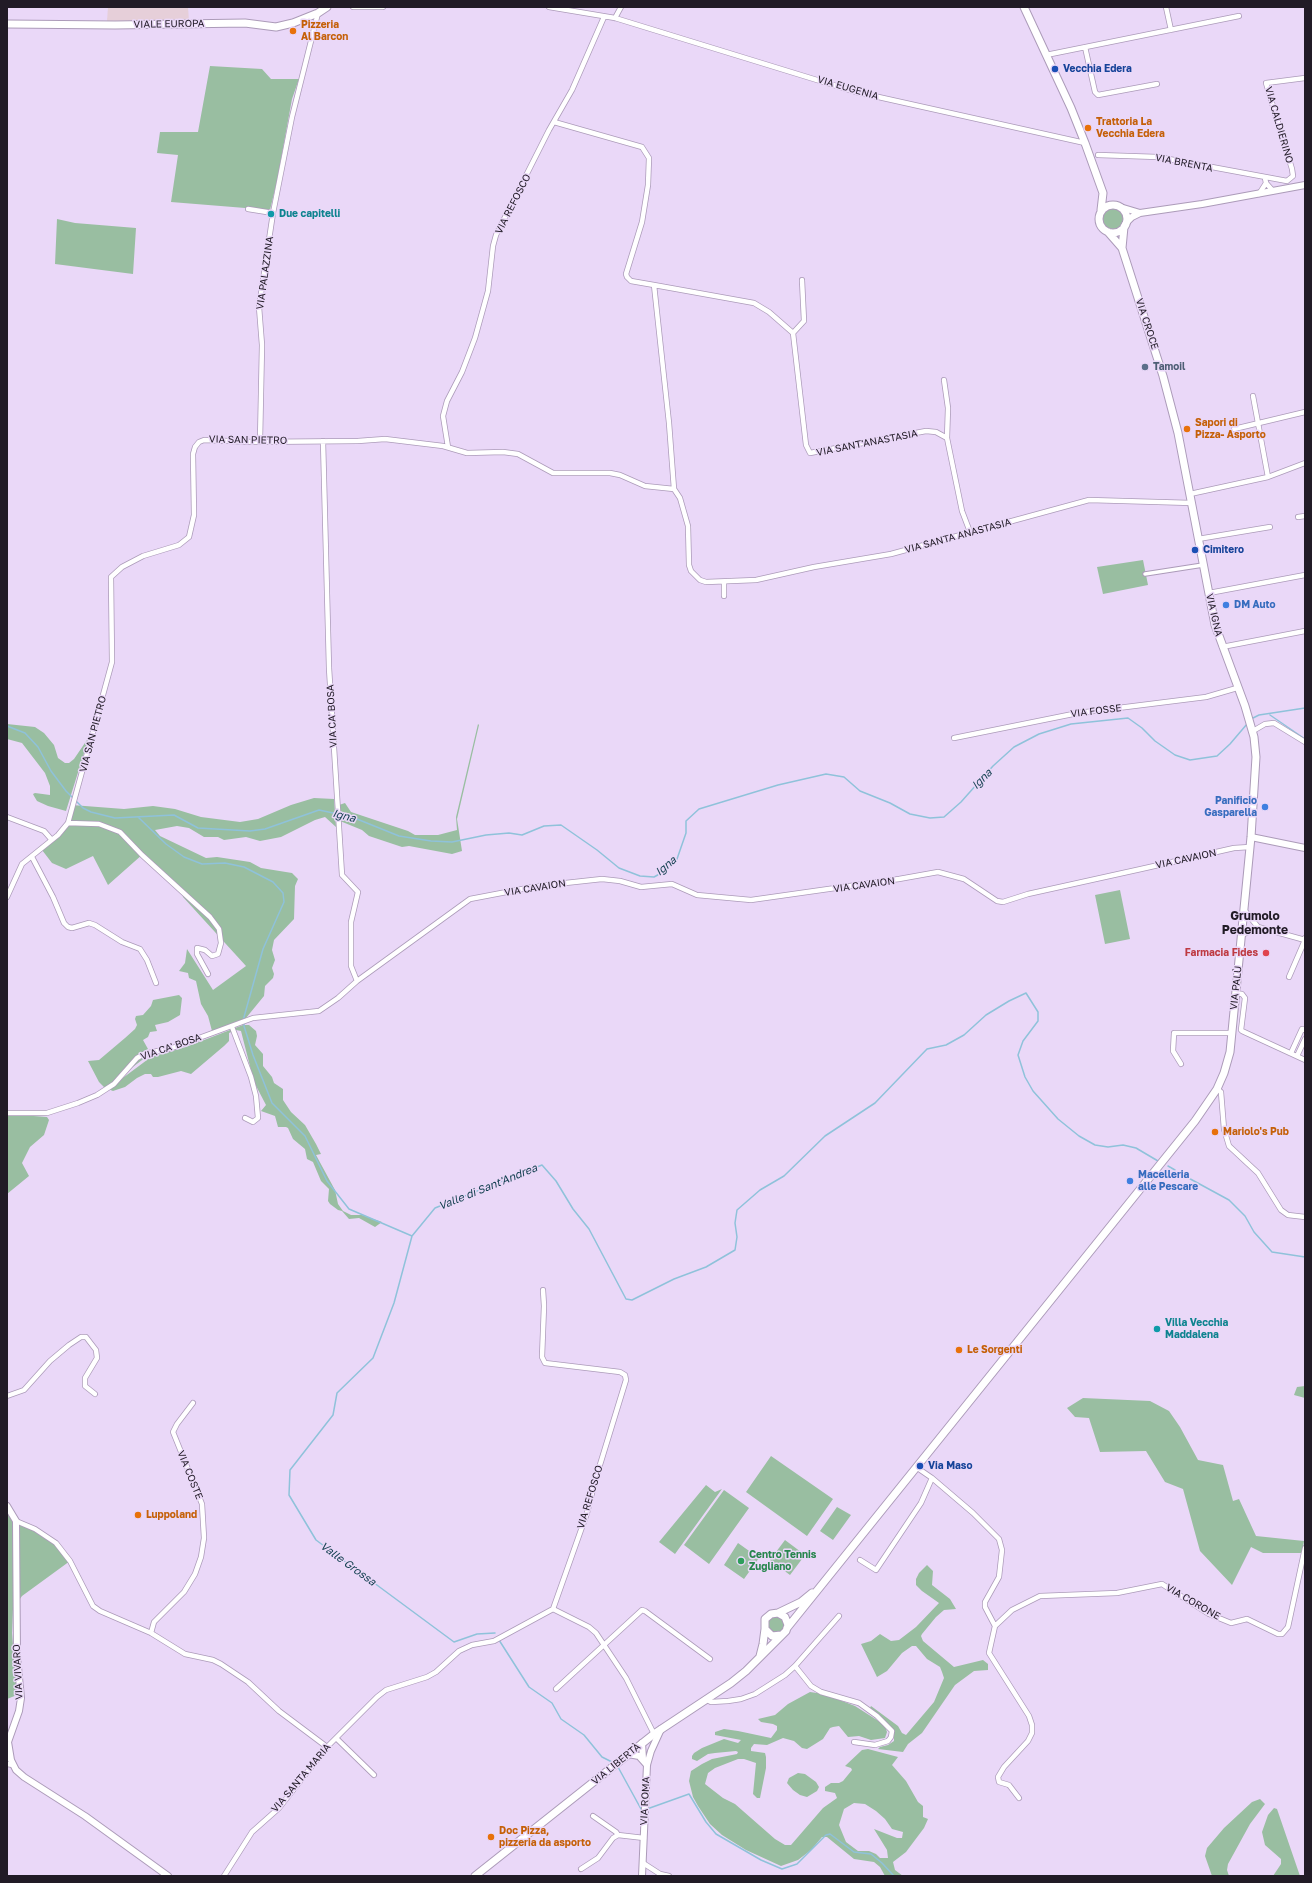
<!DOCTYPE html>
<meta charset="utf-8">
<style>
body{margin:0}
#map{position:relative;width:1312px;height:1883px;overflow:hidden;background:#ead8f8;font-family:"Golos Text",sans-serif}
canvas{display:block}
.frame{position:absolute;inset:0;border:8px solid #211b26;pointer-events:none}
</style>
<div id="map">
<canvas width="1312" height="1883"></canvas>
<div class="frame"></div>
</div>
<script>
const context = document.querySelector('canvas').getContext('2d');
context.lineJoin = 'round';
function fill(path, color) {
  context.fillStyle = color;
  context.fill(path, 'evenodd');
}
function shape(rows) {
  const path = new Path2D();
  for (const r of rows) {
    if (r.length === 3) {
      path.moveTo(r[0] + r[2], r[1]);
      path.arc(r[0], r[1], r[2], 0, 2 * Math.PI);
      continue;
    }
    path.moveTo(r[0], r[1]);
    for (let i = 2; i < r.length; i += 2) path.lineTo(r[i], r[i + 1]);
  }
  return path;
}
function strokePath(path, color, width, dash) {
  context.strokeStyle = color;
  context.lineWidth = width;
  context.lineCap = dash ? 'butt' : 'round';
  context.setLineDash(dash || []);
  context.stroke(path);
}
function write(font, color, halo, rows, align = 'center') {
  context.font = font + ' "Golos Text",sans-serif';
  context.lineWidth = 3;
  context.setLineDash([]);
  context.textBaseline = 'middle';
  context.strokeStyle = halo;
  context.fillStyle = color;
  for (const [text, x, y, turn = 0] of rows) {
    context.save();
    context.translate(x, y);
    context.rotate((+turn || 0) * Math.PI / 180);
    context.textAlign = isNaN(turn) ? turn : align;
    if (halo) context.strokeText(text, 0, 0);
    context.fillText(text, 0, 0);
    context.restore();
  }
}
fill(shape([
 [108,7,188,7,189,21,107,21]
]), '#e6cfd9');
fill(shape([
 [210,66,262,69,271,79,299,79,292,99,277,181,270,210,171,202,178,155,157,153,160,132,198,132],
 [1113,218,11],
 [57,219,75,223,136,228,133,274,55,264],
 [1143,560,1148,585,1103,594,1097,567],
 [7,724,35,727,44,733,54,745,58,758,65,763,69,763,74,759,89,737,66,811,48,806,37,801,34,796,33,794,35,793,50,795,50,786,45,773,22,743,7,739],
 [478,724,479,725,457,819,462,851,452,854,409,846,402,847,369,836,362,830,340,821,339,805,345,803,351,812,408,831,415,835,438,835,457,830,456,817],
 [314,798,334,799,336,827,325,817,315,820,281,837,260,841,246,837,224,840,218,837,204,837,189,828,177,826,155,830,160,836,206,858,217,857,250,862,261,868,292,873,298,879,295,886,294,919,274,940,272,950,275,960,272,968,274,974,273,978,265,986,264,996,246,1018,212,1031,208,1016,201,1004,196,981,189,978,188,973,179,971,185,963,187,949,213,990,246,966,183,897,181,889,143,854,108,885,93,856,66,869,52,863,42,850,66,825,72,805,124,809,153,806,175,809,201,817,240,822,258,819,291,805],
 [1120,890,1130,939,1105,944,1095,895],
 [179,995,182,998,180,1015,168,1022,155,1025,157,1031,150,1032,148,1037,143,1040,148,1049,144,1057,146,1057,105,1088,99,1082,88,1061,99,1060,125,1038,135,1029,137,1025,135,1019,136,1016,143,1015,151,1006,153,1000],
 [243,1025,249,1025,256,1031,257,1036,255,1045,263,1054,263,1066,272,1077,274,1083,283,1089,283,1100,291,1112,305,1125,316,1144,321,1154,316,1155,335,1190,338,1204,343,1211,351,1215,362,1215,382,1222,375,1227,359,1218,349,1219,342,1211,338,1210,330,1204,328,1201,329,1189,321,1181,313,1162,307,1159,305,1149,293,1139,288,1128,286,1127,278,1127,275,1116,261,1111,266,1105,254,1082,241,1031,236,1030,229,1033,229,1041,224,1046,191,1074,181,1071,158,1077,153,1077,151,1074,145,1074,137,1078,125,1087,113,1091,108,1089,151,1057,186,1047],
 [7,1114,47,1117,49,1120,44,1135,30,1147,22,1163,29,1176,7,1194],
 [1305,1386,1305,1398,1294,1395,1297,1387],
 [1083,1398,1150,1401,1169,1411,1180,1427,1198,1460,1223,1465,1233,1501,1239,1499,1256,1536,1304,1541,1302,1553,1263,1553,1251,1547,1232,1585,1200,1551,1183,1489,1165,1482,1146,1451,1100,1452,1089,1418,1075,1417,1067,1408],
 [771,1456,833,1499,807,1536,746,1492],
 [706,1485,715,1492,722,1489,675,1554,659,1542],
 [724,1490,749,1508,709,1564,684,1545],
 [837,1507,851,1515,833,1540,820,1531],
 [7,1509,23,1525,56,1543,70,1561,22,1596,13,1609,12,1633,17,1695,7,1699],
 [785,1540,805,1555,790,1575,770,1560],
 [738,1543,759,1558,744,1579,724,1565],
 [927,1565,933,1571,932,1585,950,1599,956,1609,944,1610,936,1617,922,1634,921,1636,923,1641,954,1667,983,1660,988,1664,988,1670,974,1671,955,1685,922,1733,908,1744,903,1752,878,1749,880,1747,888,1745,894,1741,894,1731,890,1726,885,1726,887,1732,885,1738,871,1740,859,1736,848,1737,839,1726,833,1727,830,1728,823,1739,807,1749,802,1748,794,1741,783,1738,767,1745,754,1744,751,1748,751,1751,765,1753,766,1757,766,1768,760,1798,757,1798,753,1794,756,1763,744,1759,738,1759,715,1768,708,1773,705,1784,723,1798,735,1804,775,1839,785,1845,791,1845,823,1808,837,1798,835,1793,825,1791,825,1787,831,1783,839,1783,843,1781,852,1770,851,1768,845,1766,862,1750,868,1749,898,1757,892,1765,906,1781,918,1802,923,1806,923,1817,928,1819,924,1828,906,1852,893,1862,895,1870,903,1876,885,1876,880,1867,874,1862,854,1859,827,1837,822,1837,811,1850,798,1860,781,1866,746,1850,722,1835,710,1824,698,1806,693,1797,689,1781,691,1771,702,1764,712,1759,737,1754,738,1752,736,1751,715,1753,708,1754,697,1761,692,1759,692,1756,694,1753,702,1748,724,1739,738,1743,741,1740,715,1735,715,1732,724,1729,738,1731,771,1738,777,1730,777,1726,773,1724,761,1722,758,1719,775,1715,788,1704,810,1692,824,1694,855,1706,880,1722,876,1713,870,1708,871,1706,898,1726,902,1733,906,1735,934,1702,944,1678,942,1672,940,1667,927,1659,916,1646,912,1646,902,1653,887,1671,877,1677,861,1644,871,1641,880,1634,891,1641,899,1640,916,1627,939,1603,922,1591,916,1585,916,1579,919,1573],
 [854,1803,865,1804,876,1811,885,1819,892,1829,903,1832,902,1838,897,1838,874,1829,887,1850,888,1858,880,1858,876,1854,869,1851,858,1851,846,1842,839,1825,844,1809],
 [776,1625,8],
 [798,1773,805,1774,816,1782,819,1787,817,1791,807,1797,800,1795,793,1790,787,1783,789,1778],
 [1260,1799,1265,1804,1250,1824,1228,1864,1227,1870,1229,1876,1212,1876,1205,1856,1207,1848,1224,1828,1252,1802],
 [1274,1808,1277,1809,1300,1876,1273,1876,1281,1864,1281,1859,1265,1845,1262,1832,1268,1815]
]), '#99bea1');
strokePath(shape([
 [1270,715,1305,739],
 [1251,719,1259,715,1305,708],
 [7,726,25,733,38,747,51,771,66,791,83,808,91,812,115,818,174,815,198,828,250,831,265,829,319,810,352,817,399,836,431,841,452,842,486,835,509,833,522,835,544,826,561,825,597,850,619,868,640,876,654,877,665,871,677,859,686,833,686,821,699,809,778,785,826,774,844,777,860,791,890,803,910,814,930,818,944,817,961,802,993,766,1014,747,1039,734,1071,724,1128,718,1142,728,1155,741,1175,755,1190,760,1217,756,1230,744,1247,724],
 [138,817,166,844,184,857,202,864,225,863,244,867,273,882,283,893,284,902,263,949,244,1017,244,1026,253,1055,272,1103,305,1136,327,1181,349,1209,412,1236],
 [1168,1166,1175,1170],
 [1183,1175,1229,1200,1245,1216,1254,1232,1272,1252,1305,1257],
 [495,1633,477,1634,454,1642,316,1540,289,1495,290,1470,333,1415,337,1393,373,1358,394,1303,412,1236,435,1208,542,1165,556,1181,573,1209,589,1229,626,1299,632,1300,674,1279,706,1267,735,1250,737,1237,735,1223,737,1210,760,1190,784,1176,825,1136,875,1103,927,1049,946,1045,964,1035,986,1015,1009,1001,1026,993,1038,1012,1038,1021,1023,1041,1018,1055,1025,1077,1033,1091,1058,1119,1079,1136,1095,1145,1108,1147,1123,1145,1136,1148,1158,1161],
 [499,1640,529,1687,552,1703,561,1719,584,1735,602,1757,612,1762],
 [618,1767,641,1809,644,1810],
 [647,1809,689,1794,706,1822,716,1834,761,1860,782,1869,797,1864,826,1835,830,1834,854,1852,871,1854,882,1863,894,1876]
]), '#8fc2da', 1.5);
const pedestrian = shape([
 [1145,574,1203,565]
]);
const minor = shape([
 [353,7,383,7],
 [549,7,615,18,856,92,1085,143],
 [1166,7,1171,30],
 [615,18,621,7],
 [1085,47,1095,92,1098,95,1157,84],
 [1046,55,1239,16],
 [554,122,642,147,649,158,648,185,642,222,626,274,627,277,631,281,654,285,669,423,674,489],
 [1098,155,1158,157,1287,181,1293,176,1292,169,1266,83,1305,78],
 [1265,178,1266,183,1273,191],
 [1259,194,1266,183],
 [248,209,273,213],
 [654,285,754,303,769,312,793,333,806,445,810,453,926,431,936,432,947,438],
 [793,333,804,321,802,280],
 [944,380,948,408,947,438,962,511,970,532],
 [1253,396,1268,477],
 [1234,429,1305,412],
 [260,441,262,345,259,307,273,213,292,117,318,13],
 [323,441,329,668,342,875,358,892,351,922,351,966,357,981],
 [448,447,443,416,447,401,462,372,475,338,488,291,493,246,496,235,549,130,572,90,604,17],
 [1190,494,1268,477,1305,463],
 [1298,517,1305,516],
 [1198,539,1270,527],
 [1209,593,1305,575],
 [724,596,724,582],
 [1222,647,1305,631],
 [1253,731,1265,724,1274,723,1305,742],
 [954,738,1078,713,1206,697,1237,688],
 [7,817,44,831,51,839],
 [68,823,99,824,120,832,142,855,210,917,219,929,221,943,218,954,212,956,205,950,197,948,197,954,208,974],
 [32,857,53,897,64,923,68,927,72,928,89,923,95,925,122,942,140,949,147,960,156,983],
 [7,897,22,864,58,835,68,823,112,662,111,577,122,567,143,556,179,545,189,537,194,515,193,454,195,447,199,442,204,440,253,442,358,441,385,439,443,446,467,453,503,452,518,454,553,473,610,473,620,475,645,486,674,489,680,498,688,526,689,565,691,571,700,580,706,582,756,580,814,567,891,554,1089,500,1192,503],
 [1245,911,1258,927,1305,940,1305,938],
 [1242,935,1258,927],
 [1289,977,1305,940],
 [1235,993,1242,994,1245,998,1241,1030,1242,1031,1305,1060],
 [232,1027,251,1077,256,1096,258,1118,253,1122,245,1118],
 [1291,1053,1302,1029,1305,1030],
 [1297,1056,1305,1039],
 [1181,1064,1173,1051,1174,1033,1231,1033],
 [1217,1089,1221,1092,1224,1129,1229,1146,1258,1173,1281,1210,1288,1215,1305,1217],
 [7,1113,47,1113,78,1103,97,1095,114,1084,137,1058,144,1054,172,1048,253,1018,319,1011,338,998,357,981,470,899,538,886,602,879,620,881,641,887,672,884,697,895,751,900,899,879,938,872,964,879,997,901,1003,902,1028,894,1141,869,1234,848,1250,847],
 [543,1290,544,1306,542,1357,545,1363,620,1372,625,1375,626,1380,595,1481,587,1513,553,1609],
 [7,1396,24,1390,50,1361,69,1345,81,1337,86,1337,96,1350,97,1358,85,1378,85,1386,95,1394],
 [932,1478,973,1513,999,1539,1002,1550,999,1577,985,1602,985,1607,995,1626,989,1653,1029,1716,1032,1725,1032,1733,1028,1741,1004,1767,998,1777,999,1782,1009,1785,1019,1798],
 [16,1521,35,1529,56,1543,70,1561,93,1606,100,1611,151,1633,185,1654,213,1660,221,1664,248,1682,279,1711,327,1747],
 [860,1560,876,1570,921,1503,932,1478,916,1467],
 [553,1609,589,1627,596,1633,626,1678,654,1734],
 [995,1626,1012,1610,1040,1596,1117,1593,1162,1584,1209,1614,1231,1623,1247,1619,1278,1634,1282,1634,1288,1627,1305,1548],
 [151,1633,154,1622,184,1592,195,1574,201,1557,204,1538,202,1504,173,1432,177,1424,193,1403],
 [795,1666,811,1686,821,1692,859,1703,877,1716,892,1731,891,1737,888,1741,875,1745,854,1742],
 [556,1689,642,1610,645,1611,710,1659],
 [705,1699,711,1702,728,1701,741,1699,755,1694,785,1675,795,1666,839,1616],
 [336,1738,374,1775],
 [7,1764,13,1765],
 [593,1816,616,1832,618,1835],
 [643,1863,660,1874,669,1876],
 [581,1869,598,1858,613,1838,618,1835,644,1838],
 [224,1876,252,1832,279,1808,327,1747,377,1697,386,1690,427,1677,436,1672,459,1651,472,1645,494,1641,553,1609]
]);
const tertiary = shape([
 [1120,207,1140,213],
 [1125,224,1132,217,1140,213,1202,204,1305,185],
 [1251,837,1305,848],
 [7,1506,16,1521,17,1657,21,1698,19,1711,8,1742,11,1760,16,1770,24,1777,85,1816,168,1876],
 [642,1743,643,1759],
 [628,1754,639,1756,647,1765],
 [642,1876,647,1765,651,1751,661,1729]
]);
const secondary = shape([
 [1024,7,1071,108,1085,143,1103,193,1101,210],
 [7,24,115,25,245,23,276,27,293,23,318,13,327,7],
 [1113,219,14],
 [1122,248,1124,227],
 [778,1613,801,1602,812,1593],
 [787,1628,1195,1121,1217,1089,1224,1073,1230,1052,1251,837,1256,757,1254,737,1245,706,1215,625,1178,433,1163,376,1122,248,1108,232],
 [760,1656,763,1644,765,1629],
 [475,1876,654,1734,731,1683,746,1671,786,1631,788,1625,785,1617,778,1613,771,1614,765,1619,765,1629,772,1636,781,1635]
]);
strokePath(pedestrian, '#ac9bb9', 5.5);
strokePath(minor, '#ac9bb9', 6);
strokePath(tertiary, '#ac9bb9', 8);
strokePath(secondary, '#ac9bb9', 9);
strokePath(pedestrian, '#fff', 3.5);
strokePath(minor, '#fff', 4.5);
strokePath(tertiary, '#fff', 6);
strokePath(secondary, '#fff', 7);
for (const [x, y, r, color] of [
 [293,31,4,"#e8710a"],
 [1055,69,4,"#1a4fb4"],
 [1088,128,4,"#e8710a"],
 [271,214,4,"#0f9aa8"],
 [1145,367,4,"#5c6f8a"],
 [1187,429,4,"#e8710a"],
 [1195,550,4,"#1a4fb4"],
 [1226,605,4,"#3f7fe0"],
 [1265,807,4,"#3f7fe0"],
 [1266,953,4,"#e0444e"],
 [1215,1132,4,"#e8710a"],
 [1130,1181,4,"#3f7fe0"],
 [1157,1329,4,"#0f9aa8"],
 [959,1350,4,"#e8710a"],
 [920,1466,4,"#1a4fb4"],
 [138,1515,4,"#e8710a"],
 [741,1561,4,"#2e9e5b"],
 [491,1837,4,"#e8710a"]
]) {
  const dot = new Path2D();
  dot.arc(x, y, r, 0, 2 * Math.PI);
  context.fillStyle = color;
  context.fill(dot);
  strokePath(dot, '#ead8f8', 1.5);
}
write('10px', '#211b26', '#ead8f8', [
 ["VIALE EUROPA",169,24,-1],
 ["VIA EUGENIA",848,88,16],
 ["VIA CALDIERINO",1279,125,74],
 ["VIA BRENTA",1184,163,11],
 ["VIA REFOSCO",513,204,-63],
 ["VIA PALAZZINA",265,273,-82],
 ["VIA CROCE",1147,324,72],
 ["VIA SAN PIETRO",248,440,1],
 ["VIA SANT'ANASTASIA",867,443,-11],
 ["VIA SANTA ANASTASIA",958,536,-15],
 ["VIA IGNA",1214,615,77],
 ["VIA FOSSE",1096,711,-7],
 ["VIA CA' BOSA",332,716,-93],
 ["VIA SAN PIETRO",93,734,-75],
 ["VIA CAVAION",1186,859,-12],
 ["VIA CAVAION",864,885,-8],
 ["VIA CAVAION",535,888,-9],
 ["VIA PALÙ",1236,988,-84],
 ["VIA CA' BOSA",171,1047,-19],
 ["VIA COSTE",190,1475,68],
 ["VIA REFOSCO",590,1497,-73],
 ["VIA CORONE",1193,1602,30],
 ["VIA VIVARO",18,1672,-93],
 ["VIA LIBERTÀ",616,1764,-39],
 ["VIA SANTA MARIA",301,1778,-50],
 ["VIA ROMA",645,1801,-87]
]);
write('bold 10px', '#c56008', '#ead8f8', [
 ["Pizzeria",301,25],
 ["Al Barcon",301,37],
 ["Trattoria La",1096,122],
 ["Vecchia Edera",1096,134],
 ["Sapori di",1195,423],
 ["Pizza- Asporto",1195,435],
 ["Mariolo's Pub",1223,1132],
 ["Le Sorgenti",967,1350],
 ["Luppoland",146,1515],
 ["Doc Pizza,",499,1831],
 ["pizzeria da asporto",499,1843]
], 'left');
write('bold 10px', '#164399', '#ead8f8', [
 ["Vecchia Edera",1063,69],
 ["Cimitero",1203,550],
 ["Via Maso",928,1466]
], 'left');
write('bold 10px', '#0d838f', '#ead8f8', [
 ["Due capitelli",279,214],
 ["Villa Vecchia",1165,1323],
 ["Maddalena",1165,1335]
], 'left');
write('bold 10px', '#4e5e75', '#ead8f8', [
 ["Tamoil",1153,367]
], 'left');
write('bold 10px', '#366cbe', '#ead8f8', [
 ["DM Auto",1234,605],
 ["Panificio",1257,801,"right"],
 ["Gasparella",1257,813,"right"],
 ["Macelleria",1138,1175],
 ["alle Pescare",1138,1187]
], 'left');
write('bold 10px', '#be3a42', '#ead8f8', [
 ["Farmacia Fides",1258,953]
], 'right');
write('bold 10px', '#27864d', '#ead8f8', [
 ["Centro Tennis",749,1555],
 ["Zugliano",749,1567]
], 'left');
write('italic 11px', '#103d4e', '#ead8f8', [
 ["Igna",982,779,-45],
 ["Igna",344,816,14],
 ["Igna",666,866,-40],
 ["Valle di Sant'Andrea",488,1187,-22],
 ["Valle Grossa",348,1564,36]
]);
write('bold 12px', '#211b26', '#ead8f8', [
 ["Grumolo",1255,916],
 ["Pedemonte",1255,930]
]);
</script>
